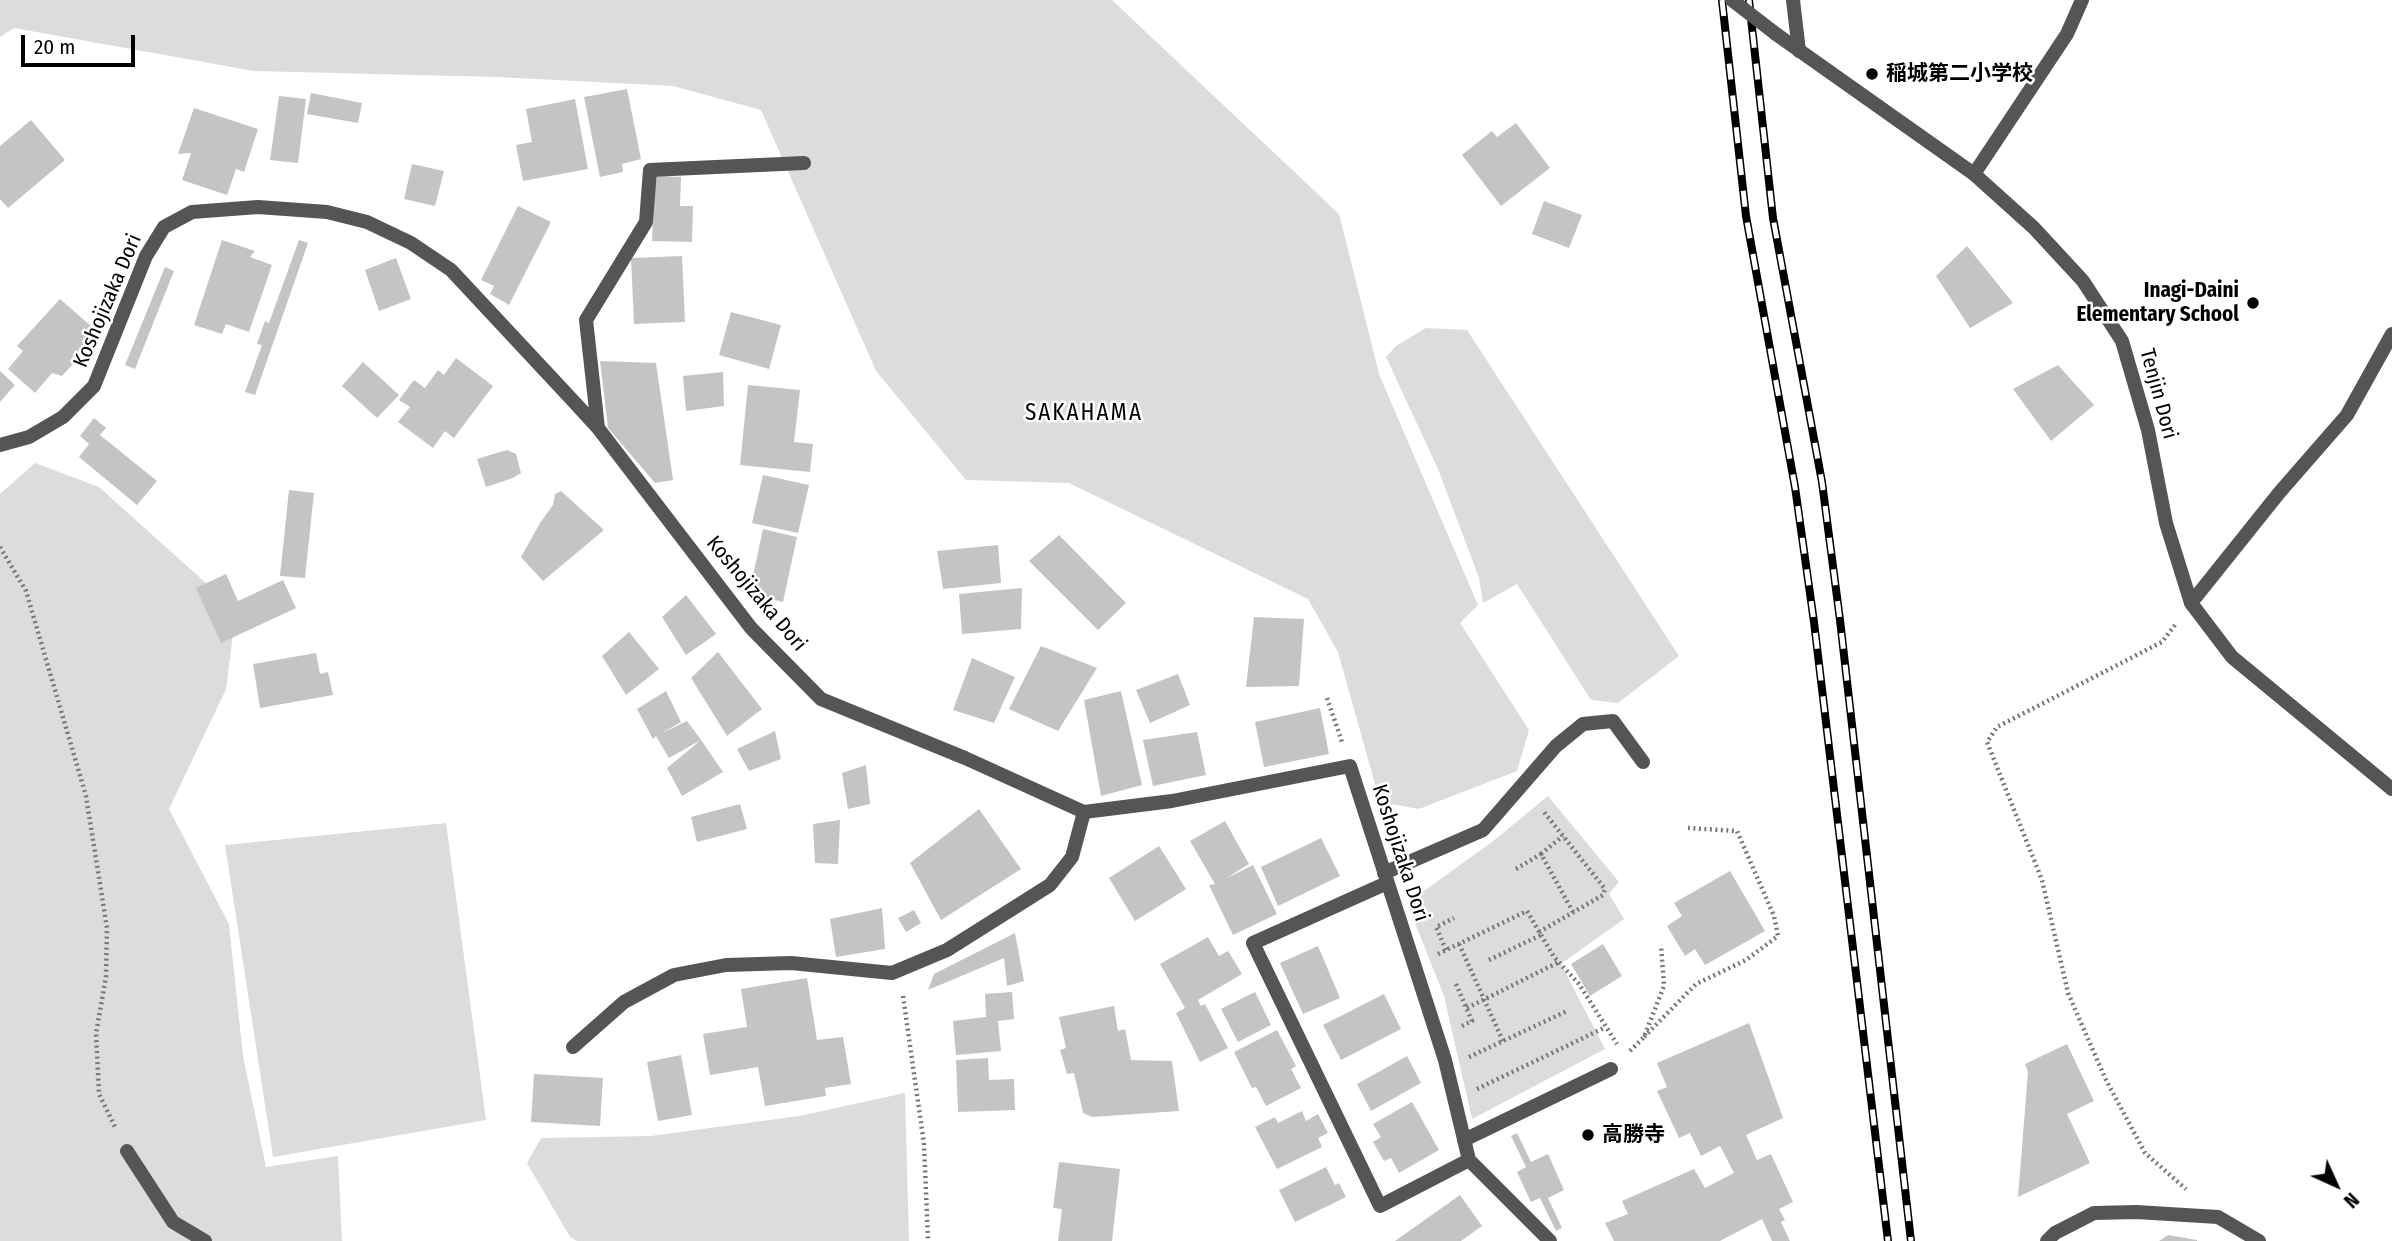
<!DOCTYPE html>
<meta charset="utf-8">
<style>
body{margin:0}
#map{position:relative;width:2392px;height:1241px;overflow:hidden;background:#fff;font-family:"Fira Sans Condensed",sans-serif}
canvas{display:block}
.north{position:absolute;left:2301px;top:1150px;width:70px;height:70px;-webkit-text-stroke:5px #fff;paint-order:stroke;rotate:135deg;font-size:19px;font-weight:700;line-height:28px;text-align:center;color:#000}
.north::after{content:'';display:block;margin:auto;width:24px;height:32px;background:#000;clip-path:polygon(50% 0,100% 100%,50% 72%,0 100%)}
.scale{position:absolute;left:21px;top:35px;width:114px;height:32px;box-sizing:border-box;border:4px solid #000;border-top:0;padding-left:9px;font-size:21px;line-height:24px;white-space:nowrap;color:#000;-webkit-text-stroke:5px #fff;paint-order:stroke}
</style>
<div id="map">
<canvas width="2392" height="1241"></canvas>
<div class="north">N</div>
<div class="scale">20 m</div>
</div>
<script>
const context = document.querySelector('canvas').getContext('2d');
context.lineJoin = 'round';
function fill(path, color) {
  context.fillStyle = color;
  context.fill(path, 'evenodd');
}
function shape(rows) {
  const path = new Path2D();
  for (const r of rows) {
    path.moveTo(r[0], r[1]);
    for (let i = 2; i < r.length; i += 2) path.lineTo(r[i], r[i + 1]);
  }
  return path;
}
function strokePath(path, color, width, dash) {
  context.strokeStyle = color;
  context.lineWidth = width;
  context.lineCap = dash ? 'butt' : 'round';
  context.setLineDash(dash || []);
  context.stroke(path);
}
function write(font, color, halo, rows, align = 'center') {
  context.font = font + ' "Fira Sans Condensed","Noto Sans JP",sans-serif';
  context.lineWidth = 5;
  context.setLineDash([]);
  context.textBaseline = 'middle';
  context.strokeStyle = halo;
  context.fillStyle = color;
  for (const [text, x, y, turn = 0] of rows) {
    context.save();
    context.translate(x, y);
    context.rotate((+turn || 0) * Math.PI / 180);
    context.textAlign = isNaN(turn) ? turn : align;
    if (halo) context.strokeText(text, 0, 0);
    context.fillText(text, 0, 0);
    context.restore();
  }
}
fill(shape([
 [0,0,1112,0,1339,214,1379,374,1478,605,1460,623,1529,730,1517,771,1419,809,1380,802,1338,652,1308,599,1069,483,966,480,876,371,761,110,673,86,497,77,254,71,14,28,0,37],
 [1426,328,1467,330,1679,656,1618,703,1591,700,1517,584,1483,603,1479,578,1438,469,1386,357,1396,346],
 [35,463,99,487,236,610,226,689,169,809,229,924,243,1056,266,1167,338,1156,342,1241,0,1241,0,494],
 [1548,796,1619,882,1609,894,1624,919,1561,964,1605,1049,1472,1119,1444,996,1407,903,1492,842],
 [446,823,486,1120,273,1157,225,845],
 [905,1093,909,1241,577,1241,570,1237,527,1163,541,1138,651,1136,799,1116]
]), '#dcdcdc');
fill(shape([
 [627,89,641,159,622,164,623,172,600,177,584,97],
 [311,93,362,103,358,123,307,114],
 [279,96,306,99,298,163,270,160],
 [575,99,588,169,523,181,516,145,532,142,526,109],
 [194,108,258,129,244,172,236,169,227,195,182,180,191,153,178,154],
 [31,120,65,160,8,208,0,199,0,146],
 [1516,123,1550,168,1501,206,1462,155,1492,131,1497,137],
 [412,164,444,171,435,206,404,199],
 [655,176,681,177,680,206,693,206,692,242,652,241],
 [1544,201,1582,215,1569,248,1532,234],
 [518,206,551,222,509,305,490,294,494,286,481,280],
 [222,240,255,251,250,257,272,265,249,332,226,324,222,334,194,325],
 [299,240,308,243,255,395,245,392,262,345,257,344,265,321,269,323],
 [1967,246,2013,303,1970,328,1936,276],
 [682,256,685,322,634,324,631,258],
 [396,258,411,299,379,311,365,270],
 [165,267,174,271,135,369,125,365],
 [60,299,91,326,85,333,94,341,62,376,52,373,35,393,8,369,23,351,17,346],
 [731,312,781,325,769,369,719,355],
 [456,358,493,386,454,438,445,431,433,448,398,422,410,407,399,400,414,380,425,388,438,370,444,375],
 [600,361,656,363,673,480,655,483,608,428],
 [363,362,399,395,377,418,342,386],
 [2058,365,2094,405,2051,441,2013,389],
 [0,371,15,385,0,402],
 [723,372,724,406,686,411,683,376],
 [748,385,800,390,794,442,813,444,810,472,740,465],
 [94,418,106,428,100,435,157,481,137,505,79,457,89,444,80,436],
 [507,450,516,454,521,473,513,478,486,487,477,459],
 [763,475,809,485,798,533,752,523],
 [289,490,314,493,305,578,280,576],
 [561,491,604,530,543,581,521,557,540,523,553,505,555,494],
 [763,529,797,537,783,602,749,594],
 [1059,535,1126,603,1098,630,1029,561],
 [998,545,1001,583,943,589,937,551],
 [226,574,238,601,283,580,296,608,221,643,196,588],
 [1022,588,1021,629,962,634,959,594],
 [686,595,716,634,686,655,662,617],
 [1254,617,1304,619,1299,686,1246,687],
 [629,632,659,669,626,695,602,656],
 [1041,646,1097,668,1058,731,1009,709],
 [718,652,762,709,727,736,691,678],
 [316,653,320,674,328,672,333,695,260,708,253,664],
 [972,658,1015,677,994,723,953,710],
 [1178,674,1190,705,1150,723,1136,690],
 [666,691,681,722,660,734,687,721,701,740,723,772,682,796,667,768,701,740,669,758,656,736,653,739,637,709],
 [1121,691,1142,785,1101,796,1084,700],
 [1320,708,1329,754,1264,767,1255,722],
 [775,731,781,759,749,771,737,749],
 [1197,732,1206,775,1153,786,1143,740],
 [866,765,870,804,848,809,842,773],
 [740,804,747,829,697,842,691,817],
 [979,809,1021,869,941,920,910,863],
 [840,820,838,864,815,863,813,824],
 [1225,821,1249,864,1225,879,1253,865,1277,914,1233,935,1209,885,1215,884,1190,841],
 [1321,838,1340,876,1278,906,1261,867],
 [1159,846,1186,889,1135,921,1109,878],
 [1730,871,1765,931,1705,965,1695,949,1685,956,1667,926,1682,916,1674,903],
 [882,908,885,949,836,957,830,919],
 [914,910,921,923,906,932,898,918],
 [1015,933,1024,981,1007,986,1004,958,928,990,934,974],
 [1208,937,1219,956,1228,951,1242,974,1198,1000,1201,1006,1205,1004,1228,1048,1200,1062,1176,1013,1185,1008,1160,964],
 [1603,944,1622,976,1590,996,1571,964],
 [1318,946,1340,998,1303,1014,1280,963],
 [807,978,817,1040,843,1037,851,1084,825,1088,826,1096,765,1106,758,1067,710,1075,703,1034,747,1027,741,989],
 [1012,992,1014,1019,998,1021,1001,1051,956,1055,953,1021,986,1017,985,994],
 [1255,992,1271,1025,1238,1042,1221,1009],
 [1384,994,1401,1029,1341,1060,1323,1025],
 [1114,1006,1118,1031,1125,1029,1131,1060,1172,1061,1179,1111,1092,1117,1083,1113,1074,1073,1067,1074,1060,1050,1066,1048,1059,1017],
 [1749,1023,1783,1118,1746,1135,1757,1160,1771,1154,1793,1202,1779,1209,1785,1220,1781,1222,1790,1241,1772,1241,1762,1219,1720,1241,1614,1241,1605,1223,1628,1214,1622,1201,1694,1169,1705,1188,1734,1173,1720,1146,1701,1156,1690,1133,1679,1138,1657,1091,1667,1087,1657,1063],
 [1277,1030,1296,1066,1291,1069,1301,1088,1266,1106,1256,1087,1252,1088,1234,1052],
 [2067,1044,2094,1101,2067,1114,2090,1163,2018,1197,2028,1072,2025,1064],
 [681,1055,692,1115,658,1121,647,1062],
 [1407,1056,1421,1083,1371,1111,1357,1084],
 [988,1058,989,1080,1014,1079,1015,1110,958,1112,956,1060],
 [534,1074,603,1078,600,1126,531,1122],
 [1412,1102,1439,1150,1399,1173,1391,1158,1384,1161,1373,1142,1381,1137,1373,1124],
 [1302,1111,1306,1121,1318,1114,1328,1133,1318,1138,1322,1147,1277,1169,1255,1127,1275,1117,1278,1123],
 [1517,1133,1531,1162,1548,1154,1564,1190,1548,1198,1562,1228,1556,1231,1540,1198,1531,1202,1517,1172,1526,1167,1511,1136],
 [1059,1162,1120,1169,1112,1241,1058,1241,1062,1209,1053,1208],
 [1326,1167,1335,1185,1339,1183,1346,1197,1295,1222,1279,1190],
 [1460,1195,1482,1226,1461,1241,1395,1241],
 [2168,1235,2197,1240,2197,1241,2159,1241]
]), '#c4c4c4');
strokePath(shape([
 [0,547,26,591,86,796,107,928,106,977,96,1033,99,1094,116,1129],
 [2175,625,2162,642,1997,727,1987,742,2042,880,2068,993,2106,1080,2145,1153,2186,1189],
 [1327,698,1342,742],
 [1541,854,1563,836],
 [1516,869,1541,854,1573,912],
 [1539,932,1603,895,1605,889,1544,812],
 [1459,944,1503,1041],
 [1446,950,1436,927,1454,918],
 [1438,954,1527,911,1554,957,1579,984,1617,1044],
 [1489,960,1541,935],
 [1456,984,1472,1021,1462,1026],
 [903,996,924,1144,928,1241],
 [1467,1008,1559,962],
 [1644,1037,1696,984,1746,960,1778,936,1774,916,1737,831,1688,828],
 [1630,1051,1644,1037,1664,986,1661,945],
 [1469,1057,1567,1011],
 [1477,1089,1606,1027]
]), '#777', 4.5, [2, 3.5]);
strokePath(shape([
 [1974,174,2067,34,2082,0],
 [1384,873,1483,830,1556,746,1583,724,1613,721,1643,762],
 [1464,1140,1611,1069]
]), '#555', 14);
strokePath(shape([
 [1793,0,1799,51],
 [598,428,586,320,646,222,650,170,804,163],
 [0,445,29,437,63,417,94,386,146,256,164,227,192,212,258,207,327,212,367,222,411,243,451,270,576,404,598,428,751,628,821,699,965,758,1084,812,1172,801,1350,766,1445,1060,1469,1160,1550,1241],
 [2191,603,2279,493,2347,415,2392,334],
 [1387,883,1253,943,1380,1206,1469,1160],
 [573,1047,624,1002,674,975,726,965,791,963,892,973,947,950,1050,885,1072,857,1084,812],
 [127,1151,173,1222,205,1241],
 [2047,1241,2055,1233,2094,1213,2136,1212,2218,1217,2259,1241]
]), '#555', 14);
strokePath(shape([
 [1776,34,1974,174,2034,228,2083,281,2122,341,2148,430,2166,523,2191,603,2232,657,2392,789]
]), '#555', 14);
const rail = shape([
 [1722,0,1746,216,1795,487,1814,622,1888,1241],
 [1749,0,1773,218,1822,482,1840,620,1911,1241]
]);
strokePath(rail, '#000', 8);
strokePath(rail, '#fff', 5, [16]);
strokePath(shape([
 [1732,0,1776,34]
]), '#555', 14);
for (const [x, y, r, color] of [
 [1872,74,7,"#000"],
 [2253,303,7,"#000"],
 [1588,1135,7,"#000"]
]) {
  const dot = new Path2D();
  dot.arc(x, y, r, 0, 2 * Math.PI);
  context.fillStyle = color;
  context.fill(dot);
  strokePath(dot, '#fff', 2.5);
}
write('bold 21px', '#000', '#fff', [
 ["稲城第二小学校",1886,74],
 ["Inagi-Daini",2239,291,"right"],
 ["Elementary School",2239,315,"right"],
 ["高勝寺",1602,1135]
], 'left');
write('21px', '#000', '#fff', [
 ["Koshojizaka Dori",108,301,-67],
 ["Tenjin Dori",2158,394,75],
 ["Koshojizaka Dori",756,594,50],
 ["Koshojizaka Dori",1400,853,72]
]);
context.letterSpacing = '2px';
write('23px', '#000', '#fff', [
 ["SAKAHAMA",1084,414]
]);
context.letterSpacing = '0px';
</script>
